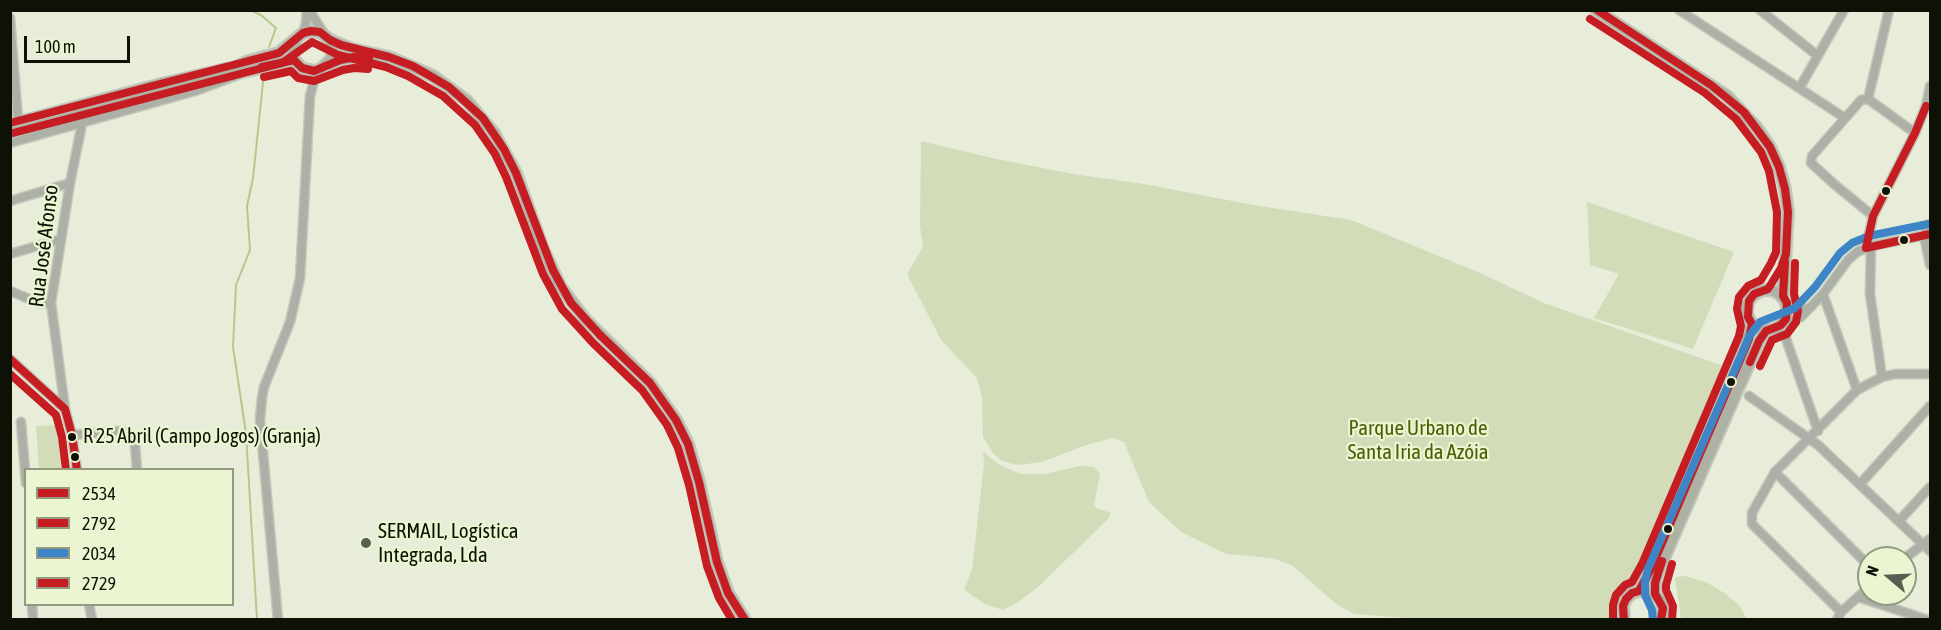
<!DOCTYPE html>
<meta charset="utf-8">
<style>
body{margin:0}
#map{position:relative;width:1941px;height:630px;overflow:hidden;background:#e8edda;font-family:"Asap Condensed",sans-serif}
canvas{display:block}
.frame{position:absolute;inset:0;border:12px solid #0e1106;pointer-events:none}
.legend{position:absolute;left:24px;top:468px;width:210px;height:138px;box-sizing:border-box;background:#ebf5d2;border:2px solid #939a80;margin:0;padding:8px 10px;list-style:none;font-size:18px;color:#0e1106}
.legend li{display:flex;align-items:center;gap:12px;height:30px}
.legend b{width:30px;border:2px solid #939a80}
.north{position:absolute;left:1857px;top:546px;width:60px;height:60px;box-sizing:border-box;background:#ebf5d2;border:2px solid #939a80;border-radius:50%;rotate:289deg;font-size:16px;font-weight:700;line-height:24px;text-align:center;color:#0e1106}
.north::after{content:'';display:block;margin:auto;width:21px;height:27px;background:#5a5e50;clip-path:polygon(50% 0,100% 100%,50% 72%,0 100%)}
.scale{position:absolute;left:24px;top:36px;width:106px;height:27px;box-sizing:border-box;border:3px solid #0e1106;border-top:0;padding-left:8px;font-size:18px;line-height:21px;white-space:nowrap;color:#0e1106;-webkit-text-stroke:4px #ebf5d2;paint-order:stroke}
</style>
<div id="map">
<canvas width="1941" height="630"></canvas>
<div class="frame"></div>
<ul class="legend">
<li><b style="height:8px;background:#c61d23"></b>2534</li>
<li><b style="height:8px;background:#c61d23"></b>2792</li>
<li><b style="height:8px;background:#3d85c6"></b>2034</li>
<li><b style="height:8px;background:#c61d23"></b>2729</li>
</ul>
<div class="north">N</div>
<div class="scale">100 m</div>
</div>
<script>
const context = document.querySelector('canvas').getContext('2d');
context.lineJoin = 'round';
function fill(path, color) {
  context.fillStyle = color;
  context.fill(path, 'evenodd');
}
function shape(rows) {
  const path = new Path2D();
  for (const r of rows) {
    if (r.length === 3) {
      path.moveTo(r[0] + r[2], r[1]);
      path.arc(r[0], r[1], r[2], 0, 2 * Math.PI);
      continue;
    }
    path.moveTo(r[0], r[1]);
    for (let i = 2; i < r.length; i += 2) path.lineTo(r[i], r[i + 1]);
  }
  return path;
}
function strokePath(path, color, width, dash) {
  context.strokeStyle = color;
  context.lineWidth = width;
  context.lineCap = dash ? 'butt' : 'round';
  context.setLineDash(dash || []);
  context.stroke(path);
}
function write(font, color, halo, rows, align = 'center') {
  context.font = font + ' "Asap Condensed",sans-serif';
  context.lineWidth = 4.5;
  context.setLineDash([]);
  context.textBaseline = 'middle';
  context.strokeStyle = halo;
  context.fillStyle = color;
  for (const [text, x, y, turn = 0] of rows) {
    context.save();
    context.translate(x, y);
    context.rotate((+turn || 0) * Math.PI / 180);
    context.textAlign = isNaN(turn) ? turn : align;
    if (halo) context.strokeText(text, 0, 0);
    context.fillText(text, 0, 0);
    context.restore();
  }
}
fill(shape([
 [921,141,992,158,1073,174,1144,184,1253,205,1351,220,1478,272,1544,303,1729,368,1639,580,1618,596,1615,603,1617,619,1434,620,1354,614,1336,604,1293,566,1272,558,1226,554,1181,532,1149,502,1124,442,1113,438,1089,444,1042,462,1018,465,1002,461,993,453,983,437,982,397,977,378,941,340,907,274,923,247,920,226],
 [1587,202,1734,252,1693,349,1594,318,1619,274,1590,265],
 [58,425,61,468,39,469,36,426],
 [983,452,1000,465,1021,474,1045,474,1080,466,1094,467,1100,474,1094,505,1096,508,1111,513,1108,519,1037,588,1018,602,1003,610,985,604,964,590,972,570,984,464],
 [1686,576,1708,583,1724,593,1739,605,1747,619,1681,619,1675,577]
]), '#d2dcb8');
strokePath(shape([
 [250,10,261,15,276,28,269,47],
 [257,620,246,433,233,347,236,285,250,250,247,206,253,178,264,73]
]), '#b8c68c', 2);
const minor = shape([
 [309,10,325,35],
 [1679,10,1845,118],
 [1760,10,1818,56],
 [10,18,18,121],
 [303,33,306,23,307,10],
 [1800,87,1844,10],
 [1868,99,1915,133],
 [10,123,159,83,228,67],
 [10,143,195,91,243,73],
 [10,201,70,183],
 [1873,216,1834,184,1811,163,1812,156,1861,100,1868,99,1889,10],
 [1930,224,1924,235,1930,265],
 [1871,246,1870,294,1882,377],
 [1866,248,1873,216,1915,133,1926,106,1930,86],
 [10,254,61,239],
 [10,291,39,303,51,303],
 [1823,294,1857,390],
 [1787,303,1795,308,1804,310,1811,307],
 [1781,325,1801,317,1823,294,1848,260,1857,252,1871,246,1930,234],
 [1774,329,1785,336,1818,431],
 [10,359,65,409,72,435,77,470],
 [1749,396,1818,445,1930,551],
 [65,409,51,303,70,183,82,124],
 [21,422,26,483],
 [72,435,120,431,129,433,135,444,137,470],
 [1775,472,1869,566],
 [1861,483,1930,406],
 [1899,521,1930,487],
 [1905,558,1930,539],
 [1858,597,1928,620],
 [32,604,33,620],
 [89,604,92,620],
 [1841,612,1752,524,1752,513,1775,472,1857,390,1882,377,1895,374,1930,374],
 [278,620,260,419,262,398,264,387,290,322,300,278,310,96,315,77,321,69],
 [1837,620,1841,612,1869,587]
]);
const major = shape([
 [1596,10,1727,96,1757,128,1770,147,1779,167,1785,189,1788,212,1783,296],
 [330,40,352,49,389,57,433,76,467,101,494,133,516,173,543,249,560,286,585,319,650,383,676,420,688,444,699,482,717,562,728,593,745,620],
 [327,65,340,60,354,57,373,59],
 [233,72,248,71,294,60],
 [10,133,153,95,224,73,248,61,279,53,303,33,311,31,320,32,330,40,333,53,331,59,321,69,314,71,302,68,294,60,293,51,296,41],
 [1767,310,20],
 [1639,591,1651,569,1744,351,1752,324],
 [1655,594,1655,583,1658,572,1759,341,1766,331],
 [1624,620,1623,606,1626,599,1632,593,1639,591,1647,591,1655,594,1660,600,1663,608,1661,620]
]);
strokePath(minor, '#c4c8ba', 11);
strokePath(major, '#c4c8ba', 14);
strokePath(minor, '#acb0a7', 8);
strokePath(major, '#aeb2a5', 10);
strokePath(shape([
 [1597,10,1711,85,1744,112,1770,147,1779,167,1785,189,1788,212,1786,254,1781,268,1768,289,1754,294,1749,301,1748,317,1752,324,1749,339,1651,569,1639,591,1632,593,1626,599,1623,606,1624,620],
 [262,67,294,60,302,68,314,71,340,60,354,57,369,59],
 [10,123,279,53,303,33,311,31,320,32,330,40,341,45,389,57,413,66,449,87,483,118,504,149,516,173,553,270,571,303,600,335,650,383,676,420,688,444,699,482,717,562,728,593,745,620],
 [1750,362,1759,341,1766,331,1781,325,1786,319,1787,303,1783,296,1785,262],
 [1661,620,1663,608,1655,594,1655,583,1662,561]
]), '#c61d23', 8);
strokePath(shape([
 [1590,19,1705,93,1736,119,1761,152,1769,171,1777,212,1776,252,1771,263,1761,280,1748,286,1739,297,1737,309,1741,326,1739,336,1642,564,1632,582,1625,585,1616,595,1613,605,1613,620],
 [264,77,291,71,298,78,314,81,343,70,354,68,368,69],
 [13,133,282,63,312,42,338,55,386,67,408,76,443,96,475,125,495,154,506,177,543,274,562,309,593,343,642,390,667,425,678,448,689,485,707,566,719,598,732,620],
 [1760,366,1772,340,1787,334,1796,322,1798,311,1794,294,1795,263],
 [1672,620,1673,606,1666,590,1666,585,1672,564]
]), '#c61d23', 8);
strokePath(shape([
 [1653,620,1652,610,1645,595,1645,582,1648,569,1750,335,1760,322,1795,308,1815,287,1840,253,1852,243,1869,236,1928,224]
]), '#3d85c6', 8);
strokePath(shape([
 [1866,248,1873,216,1915,133,1926,106],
 [1866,248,1930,234]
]), '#c61d23', 8);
strokePath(shape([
 [10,359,65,409,72,435,77,470]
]), '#c61d23', 8);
strokePath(shape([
 [10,374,56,415,62,437,66,470]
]), '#c61d23', 8);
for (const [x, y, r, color] of [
 [1886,191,5,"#0e1106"],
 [1904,240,5,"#0e1106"],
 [1731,382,5,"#0e1106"],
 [72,437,5,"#0e1106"],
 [75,457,5,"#0e1106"],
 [1668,529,5,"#0e1106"],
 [366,543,6,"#5a5e50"]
]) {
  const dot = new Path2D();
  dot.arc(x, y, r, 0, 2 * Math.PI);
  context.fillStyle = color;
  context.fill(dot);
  strokePath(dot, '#ebf5d2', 2);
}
write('20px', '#0e1106', '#ebf5d2', [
 ["R 25 Abril (Campo Jogos) (Granja)",83,437]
], 'left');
write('21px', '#0e1106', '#ebf5d2', [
 ["Rua José Afonso",44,246,-83]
]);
write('21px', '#4e5d04', '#ebf5d2', [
 ["Parque Urbano de",1418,428],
 ["Santa Iria da Azóia",1418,452]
]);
write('21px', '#0e1106', '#ebf5d2', [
 ["SERMAIL, Logística",378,531],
 ["Integrada, Lda",378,555]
], 'left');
</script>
